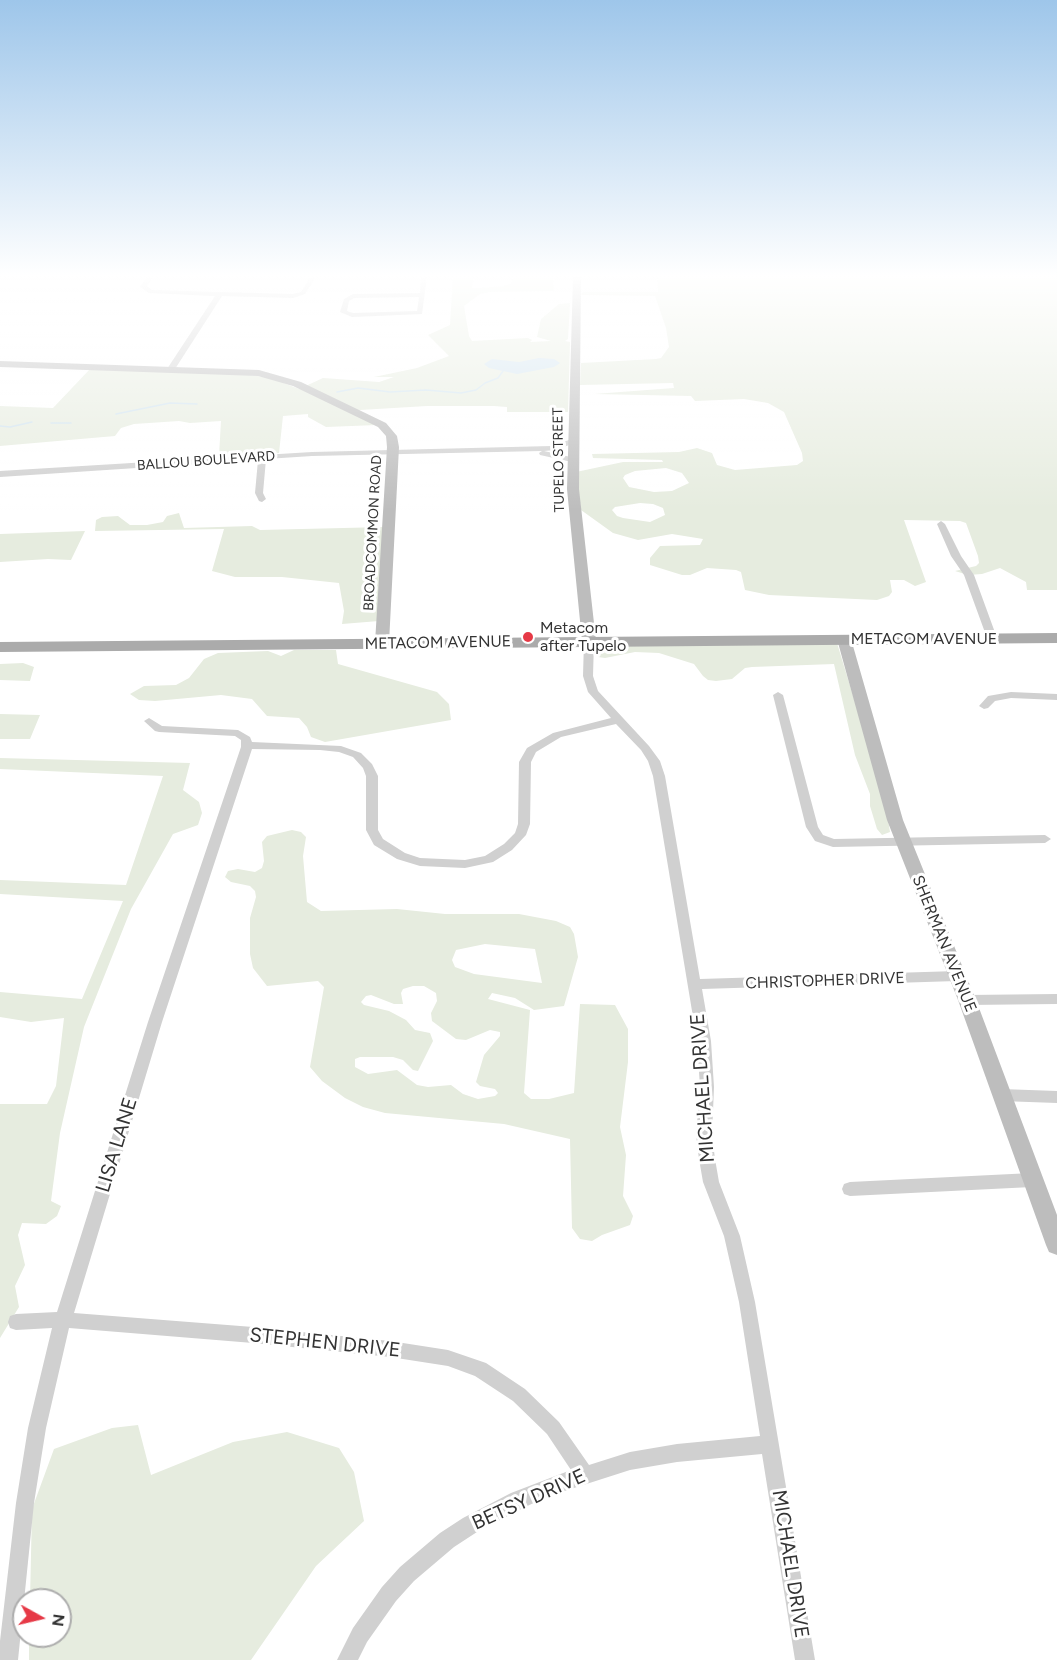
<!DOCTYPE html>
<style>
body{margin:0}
#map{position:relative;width:1057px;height:1660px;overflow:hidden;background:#fff;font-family:Figtree,sans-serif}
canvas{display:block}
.north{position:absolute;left:12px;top:1588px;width:60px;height:60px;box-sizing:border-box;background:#fff;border:2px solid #adadad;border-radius:50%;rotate:98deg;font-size:16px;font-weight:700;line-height:24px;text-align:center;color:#333}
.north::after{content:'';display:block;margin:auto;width:21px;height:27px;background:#e63946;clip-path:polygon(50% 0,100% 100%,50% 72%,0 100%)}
</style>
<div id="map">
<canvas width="1057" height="1660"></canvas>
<div class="north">N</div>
</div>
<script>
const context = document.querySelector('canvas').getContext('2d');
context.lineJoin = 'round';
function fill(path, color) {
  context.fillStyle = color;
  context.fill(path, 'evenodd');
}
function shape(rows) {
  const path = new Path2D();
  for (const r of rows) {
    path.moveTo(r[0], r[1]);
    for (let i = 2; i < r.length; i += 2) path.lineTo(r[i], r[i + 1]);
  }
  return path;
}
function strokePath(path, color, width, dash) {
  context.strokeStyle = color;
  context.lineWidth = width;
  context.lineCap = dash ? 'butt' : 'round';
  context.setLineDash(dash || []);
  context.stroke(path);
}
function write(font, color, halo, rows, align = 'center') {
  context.font = font + ' Figtree,sans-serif';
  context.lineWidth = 6;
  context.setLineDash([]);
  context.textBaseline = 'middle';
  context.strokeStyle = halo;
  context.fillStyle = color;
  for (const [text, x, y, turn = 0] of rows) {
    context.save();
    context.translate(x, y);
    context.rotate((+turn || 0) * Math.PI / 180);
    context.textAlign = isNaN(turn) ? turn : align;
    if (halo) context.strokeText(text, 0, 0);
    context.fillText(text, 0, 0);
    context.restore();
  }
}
fill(shape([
 [453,277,474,277,472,288,481,288,504,286,511,284,513,277,553,277,554,291,489,292,480,294,464,306,469,336,472,341,528,338,532,340,530,342,551,341,537,337,541,319,559,304,570,303,568,339,565,341,570,342,568,412,507,412,507,407,494,406,427,406,360,410,355,413,377,425,326,427,308,417,308,414,283,416,279,453,219,456,221,421,190,423,179,421,134,424,121,428,115,436,0,446,0,406,53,408,90,369,244,374,271,378,299,389,323,378,379,382,394,377,374,377,417,368,449,356,428,335,450,325],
 [657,277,1057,277,1057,590,1027,590,1026,582,1000,568,982,574,968,575,955,571,976,566,979,563,978,556,966,523,960,521,904,520,926,582,915,586,904,580,890,580,892,592,889,596,877,600,769,595,745,590,741,572,736,570,707,568,690,575,682,575,650,565,650,558,660,546,700,545,703,539,672,534,638,540,613,533,581,510,576,472,623,462,663,462,662,460,593,458,592,454,679,452,697,448,712,453,717,465,735,470,797,465,803,461,802,453,784,412,768,403,744,399,695,401,691,396,594,394,674,388,673,383,580,385,581,363,656,359,661,358,669,347,666,328,655,296,581,295,583,292,658,292],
 [666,468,682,473,689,483,672,491,654,492,629,487,623,478,625,475,635,471],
 [640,503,653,504,663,508,665,515,650,522,623,518,617,516,612,510,615,507],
 [179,513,184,528,252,526,260,530,385,527,379,621,342,624,344,611,339,583,282,577,235,577,212,571,224,529,95,531,96,520,102,517,118,516,130,525,147,525,163,522,167,516],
 [85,531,71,560,48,559,0,562,0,534],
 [837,643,885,801,890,832,882,835,877,829,870,806,870,794,855,755,834,664,752,667,745,668,732,679,716,681,708,680,703,676,694,664,659,653,635,652,605,658,598,657,600,649,606,646],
 [294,650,336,650,338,664,437,692,449,704,451,720,325,742,311,737,307,727,299,718,267,716,252,699,221,695,155,701,139,700,130,694,144,686,176,685,189,678,204,659,218,653,268,651,281,656],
 [23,663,34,667,30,681,0,680,0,664],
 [0,714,40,715,30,739,0,739],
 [0,758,190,763,183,790,199,802,202,813,198,825,173,834,131,909,84,1027,60,1133,51,1201,61,1206,57,1216,46,1224,22,1223,18,1235,25,1265,15,1286,19,1307,0,1338,0,1104,47,1104,56,1086,64,1018,31,1022,0,1017,0,992,82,999,123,901,0,894,0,880,126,885,163,776,0,769],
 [292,830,301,832,306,837,303,856,307,902,321,911,397,909,445,914,519,914,556,921,570,927,574,934,578,957,564,1006,534,1010,515,998,492,993,488,999,530,1010,524,1093,531,1099,549,1099,574,1093,580,1004,615,1005,628,1029,628,1062,620,1127,626,1155,623,1196,633,1216,630,1225,602,1235,592,1241,580,1239,572,1228,570,1139,504,1124,385,1113,363,1107,345,1098,322,1081,310,1067,324,987,318,981,267,986,253,968,250,954,250,918,256,897,255,891,250,886,231,882,225,877,228,871,238,869,255,872,262,868,264,861,262,842,267,836],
 [485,944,535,949,542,983,474,974,455,967,452,960,456,950],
 [413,986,424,986,436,993,437,1001,431,1013,432,1021,456,1039,466,1040,490,1030,500,1032,500,1036,484,1055,476,1082,480,1086,495,1089,498,1093,495,1096,478,1099,463,1094,451,1085,428,1087,417,1085,397,1070,368,1074,355,1067,355,1059,360,1057,393,1057,403,1060,413,1070,418,1071,433,1041,430,1033,415,1030,406,1020,389,1011,364,1005,361,1002,366,996,371,995,394,1004,403,1004,401,993,403,989],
 [138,1425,151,1475,233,1442,287,1432,339,1448,354,1472,364,1521,316,1566,251,1660,29,1660,29,1636,60,1636,60,1600,30,1600,32,1509,54,1449,112,1428]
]), '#e6ecdf');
fill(shape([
 [539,358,554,359,560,363,554,367,517,374,489,368,484,364,492,359,519,362]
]), '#cfe2ee');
strokePath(shape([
 [337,392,358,388,390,392,426,390,461,393,476,390,485,383,498,378,503,371],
 [116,414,170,403,197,404],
 [51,423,71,423],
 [0,426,10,427,32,422]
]), '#cfe2ee', 1.5);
fill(shape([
 [147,277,153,277,147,286,152,290,293,294,301,292,310,277,316,277,305,294,293,298,222,296,175,369,171,371,167,369,215,296,149,293,140,287,147,277],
 [421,277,427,277,422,314,352,317,340,312,344,299,353,294,420,293,421,277],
 [419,297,417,311,353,313,347,311,349,301,354,298,419,297],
 [572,439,576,441,575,443,555,450,544,451,575,458,575,462,572,462,540,455,539,453,542,451,312,456,266,459,263,493,266,499,262,502,259,501,255,493,258,460,0,477,0,471,312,452,551,446,572,439],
 [941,521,945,524,961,556,974,575,997,638,996,640,992,641,987,638,964,575,951,556,937,524,941,521],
 [589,638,594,641,593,676,598,691,649,746,660,761,665,776,700,979,957,971,962,972,964,976,962,980,957,981,702,989,711,1041,714,1087,712,1135,715,1159,719,1182,740,1236,755,1302,815,1660,795,1660,762,1454,677,1462,630,1470,549,1496,525,1507,477,1532,454,1547,414,1581,396,1601,367,1642,358,1660,337,1660,353,1628,382,1587,400,1567,440,1533,463,1518,511,1493,571,1470,547,1434,513,1401,475,1376,448,1366,390,1357,253,1343,69,1328,46,1428,34,1503,18,1660,0,1660,0,1641,16,1503,28,1428,52,1328,16,1330,10,1328,8,1322,10,1316,16,1314,57,1312,148,1022,241,747,241,740,235,736,159,732,155,731,144,721,149,718,162,726,238,730,250,737,252,742,341,746,361,753,372,764,378,776,378,830,383,839,405,853,420,858,465,860,485,856,504,844,515,833,518,824,519,762,527,748,553,733,611,718,588,692,583,676,584,641,589,638],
 [616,724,641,750,648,761,653,776,697,1041,700,1087,696,1135,699,1159,703,1182,724,1236,739,1302,760,1436,677,1444,630,1452,589,1465,559,1422,525,1389,486,1363,448,1350,390,1341,253,1327,74,1313,162,1022,252,749,320,750,339,752,353,757,363,768,366,776,366,830,374,845,397,859,420,866,465,868,493,862,512,850,526,835,530,824,531,762,536,752,561,737,616,724],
 [778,692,783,695,818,827,823,835,834,839,1045,835,1051,839,1045,843,833,847,815,841,806,827,773,695,778,692],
 [1011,692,1057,694,1057,700,1011,698,995,701,988,708,984,709,979,706,988,696,1011,692],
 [1057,994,1057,1004,967,1005,962,1004,960,1000,962,996,967,995,1057,994],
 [1001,1089,1057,1091,1057,1103,1001,1101,996,1099,994,1095,996,1091,1001,1089],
 [1032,1173,1037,1175,1040,1180,1037,1185,1032,1187,850,1196,844,1194,842,1189,844,1184,850,1182,1032,1173]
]), '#d0d0d0');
fill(shape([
 [573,277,581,277,579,489,596,641,589,645,582,641,567,489,573,277],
 [0,361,259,370,301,382,386,423,397,436,399,447,389,643,387,646,382,647,375,643,387,447,386,436,378,427,293,386,258,376,0,367,0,361],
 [844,635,851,639,903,820,976,1000,1057,1215,1057,1255,1049,1252,1046,1245,958,1000,887,820,837,639,844,635]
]), '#bdbdbd');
fill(shape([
 [1057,633,1057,643,0,652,0,642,1057,633]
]), '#ababab');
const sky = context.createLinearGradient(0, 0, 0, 510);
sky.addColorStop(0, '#9ec6ea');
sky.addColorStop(0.54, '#fff');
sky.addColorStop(1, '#ffffff00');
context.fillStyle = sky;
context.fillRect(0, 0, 1057, 510);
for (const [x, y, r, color] of [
 [528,637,6,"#e63946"]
]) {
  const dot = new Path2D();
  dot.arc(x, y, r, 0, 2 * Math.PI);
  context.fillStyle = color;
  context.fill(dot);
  strokePath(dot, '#fff', 2);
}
write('14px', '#333', '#fff', [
 ["TUPELO STREET",559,460,-91],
 ["BALLOU BOULEVARD",206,461,-4],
 ["BROADCOMMON ROAD",373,533,-87]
]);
write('16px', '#333', '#fff', [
 ["Metacom",540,628],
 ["after Tupelo",540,646]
], 'left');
write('16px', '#333', '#fff', [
 ["METACOM AVENUE",924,639],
 ["METACOM AVENUE",438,643,-1],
 ["SHERMAN AVENUE",944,944,68],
 ["CHRISTOPHER DRIVE",825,981,-2]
]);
write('20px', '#333', '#fff', [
 ["MICHAEL DRIVE",703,1088,-94],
 ["LISA LANE",117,1145,-73],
 ["STEPHEN DRIVE",325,1343,6],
 ["BETSY DRIVE",529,1500,-24],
 ["MICHAEL DRIVE",790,1564,81]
]);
</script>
